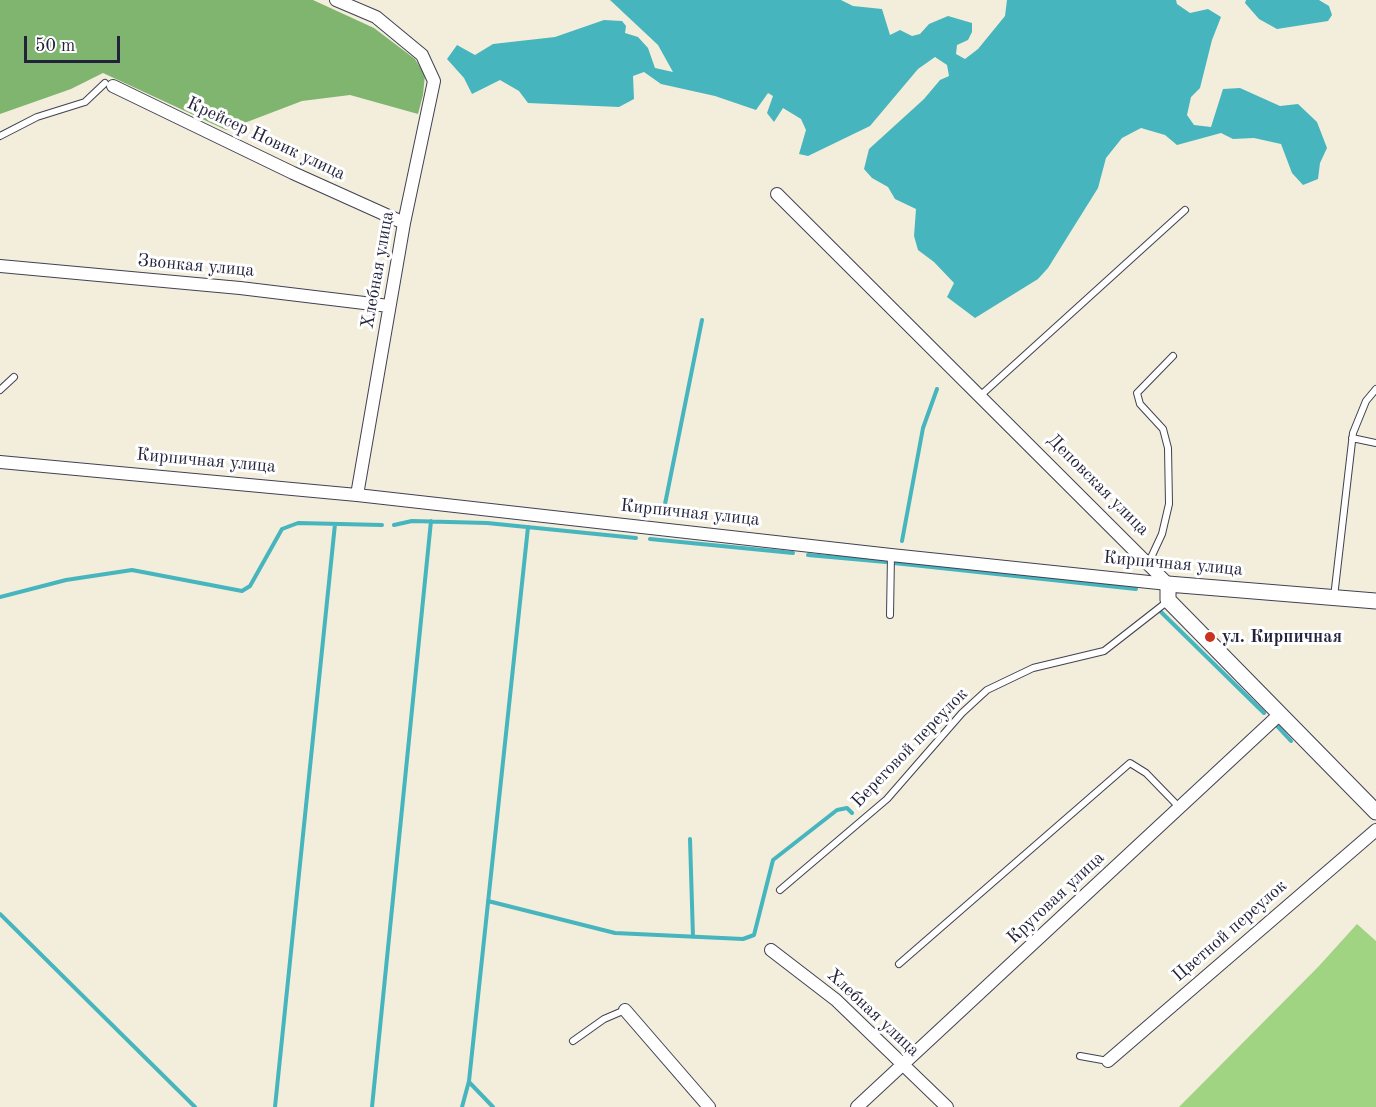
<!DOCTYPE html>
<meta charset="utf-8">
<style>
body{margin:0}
#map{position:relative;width:1376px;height:1107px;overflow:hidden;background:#f2eedb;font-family:"Old Standard TT",serif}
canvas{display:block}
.scale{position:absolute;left:24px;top:36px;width:96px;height:27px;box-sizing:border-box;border:3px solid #22223b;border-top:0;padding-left:8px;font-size:18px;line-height:21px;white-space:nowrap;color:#22223b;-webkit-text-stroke:4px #fff;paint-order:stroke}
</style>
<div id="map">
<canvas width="1376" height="1107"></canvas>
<div class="scale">50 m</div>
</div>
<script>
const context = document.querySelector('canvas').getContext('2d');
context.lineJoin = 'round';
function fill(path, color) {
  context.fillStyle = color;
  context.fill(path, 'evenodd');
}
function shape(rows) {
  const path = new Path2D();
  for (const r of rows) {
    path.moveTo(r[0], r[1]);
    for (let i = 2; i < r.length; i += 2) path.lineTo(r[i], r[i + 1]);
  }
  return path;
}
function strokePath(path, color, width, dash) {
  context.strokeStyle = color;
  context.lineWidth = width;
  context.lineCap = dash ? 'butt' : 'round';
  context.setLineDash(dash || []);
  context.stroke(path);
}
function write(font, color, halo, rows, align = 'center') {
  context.font = font + ' "Old Standard TT",serif';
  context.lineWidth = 6;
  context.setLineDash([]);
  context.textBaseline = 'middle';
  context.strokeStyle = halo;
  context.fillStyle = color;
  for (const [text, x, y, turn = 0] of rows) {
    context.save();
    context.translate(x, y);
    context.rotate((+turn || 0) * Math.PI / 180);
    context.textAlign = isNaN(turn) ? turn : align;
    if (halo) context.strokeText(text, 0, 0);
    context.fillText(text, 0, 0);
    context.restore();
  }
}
fill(shape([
 [1357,924,1376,941,1376,1107,1179,1107,1319,966]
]), '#a0d382');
fill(shape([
 [0,0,313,0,374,28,415,59,425,75,423,95,418,114,350,95,302,101,226,130,103,73,71,89,0,114]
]), '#80b570');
fill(shape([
 [610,0,841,0,853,6,882,9,890,35,900,30,912,36,920,34,929,24,948,16,972,23,972,32,968,40,957,45,956,54,965,59,978,49,1005,16,1007,0,1176,0,1177,4,1190,13,1208,9,1221,17,1212,40,1200,88,1191,97,1187,115,1194,125,1211,127,1223,89,1240,88,1280,106,1298,104,1317,122,1327,148,1320,163,1318,179,1303,185,1292,173,1281,144,1254,138,1233,139,1221,133,1177,145,1165,135,1141,128,1122,138,1106,158,1098,188,1048,268,1038,279,975,318,947,297,954,283,934,262,918,250,914,236,916,209,895,199,888,187,872,178,864,169,869,149,924,99,940,80,949,76,947,65,935,57,918,69,870,126,808,156,799,154,806,130,801,119,783,108,774,122,767,113,773,96,768,93,756,110,715,96,661,84,644,72,633,76,634,99,619,107,528,103,519,91,500,80,472,94,464,78,447,59,457,45,475,55,493,44,555,37,604,20,622,21,626,26,625,33,638,37,648,48,655,68,673,72,658,45],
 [1246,0,1319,0,1329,6,1332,15,1328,21,1277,29,1259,19,1245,3]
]), '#46b5be');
strokePath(shape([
 [663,514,702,320],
 [394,525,412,521,487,523,636,538],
 [650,539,793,553],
 [902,541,923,428,937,389],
 [808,555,886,562],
 [894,563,1136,589],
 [0,597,66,580,132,570,242,591,250,586,282,529,298,523,382,525],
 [1161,612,1264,713],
 [1278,727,1291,741],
 [690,839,693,937],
 [488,901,615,933,743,939,754,935,773,860,837,810,847,808,852,813],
 [0,914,195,1107],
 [469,1082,493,1107],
 [275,1107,335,524],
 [372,1107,431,521],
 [462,1107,469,1081,528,527]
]), '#46b5be', 4);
const service = shape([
 [0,136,37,117,85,102,105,83],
 [0,390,14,377],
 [981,395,1185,210],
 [1352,438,1376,443],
 [1148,564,1162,534,1169,504,1168,448,1163,429,1140,404,1137,393,1173,356],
 [1334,597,1353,433,1366,401,1376,389],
 [890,615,891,555],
 [780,890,887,799,962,713,987,690,1033,668,1104,651,1168,601],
 [899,964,1130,763,1146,773,1179,807],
 [573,1041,604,1019,625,1010],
 [1080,1056,1108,1061]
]);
const minor = shape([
 [336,0,376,17,422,55,434,81,404,223,357,495],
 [113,86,293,173,404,223],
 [777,194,1168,584],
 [0,266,240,288,389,306],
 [0,462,357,495,891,555,1168,584],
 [771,950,836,1000,947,1107],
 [625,1010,709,1107],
 [1108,1061,1376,830],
 [857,1107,1280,714]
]);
const tertiary = shape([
 [1376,601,1168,584,1168,600,1376,812]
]);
strokePath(service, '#414153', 8);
strokePath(minor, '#414153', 14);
strokePath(tertiary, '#414153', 17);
strokePath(service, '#fff', 6);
strokePath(minor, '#fff', 12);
strokePath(tertiary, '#fff', 15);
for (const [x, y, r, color] of [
 [1210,637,6,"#c8321e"]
]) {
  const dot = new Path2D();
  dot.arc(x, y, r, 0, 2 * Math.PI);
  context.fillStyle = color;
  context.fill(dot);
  strokePath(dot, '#fff', 2);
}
write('18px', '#22223b', '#fff', [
 ["Крейсер Новик улица",266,139,25],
 ["Звонкая улица",196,266,5],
 ["Хлебная улица",378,270,-80],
 ["Кирпичная улица",206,461,5],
 ["Деповская улица",1098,485,45],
 ["Кирпичная улица",690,513,6],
 ["Кирпичная улица",1173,564,5],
 ["Береговой переулок",910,748,-46],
 ["Круговая улица",1056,898,-43],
 ["Цветной переулок",1230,931,-41],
 ["Хлебная улица",873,1013,43]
]);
write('bold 18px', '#22223b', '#fff', [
 ["ул. Кирпичная",1222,637]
], 'left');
</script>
